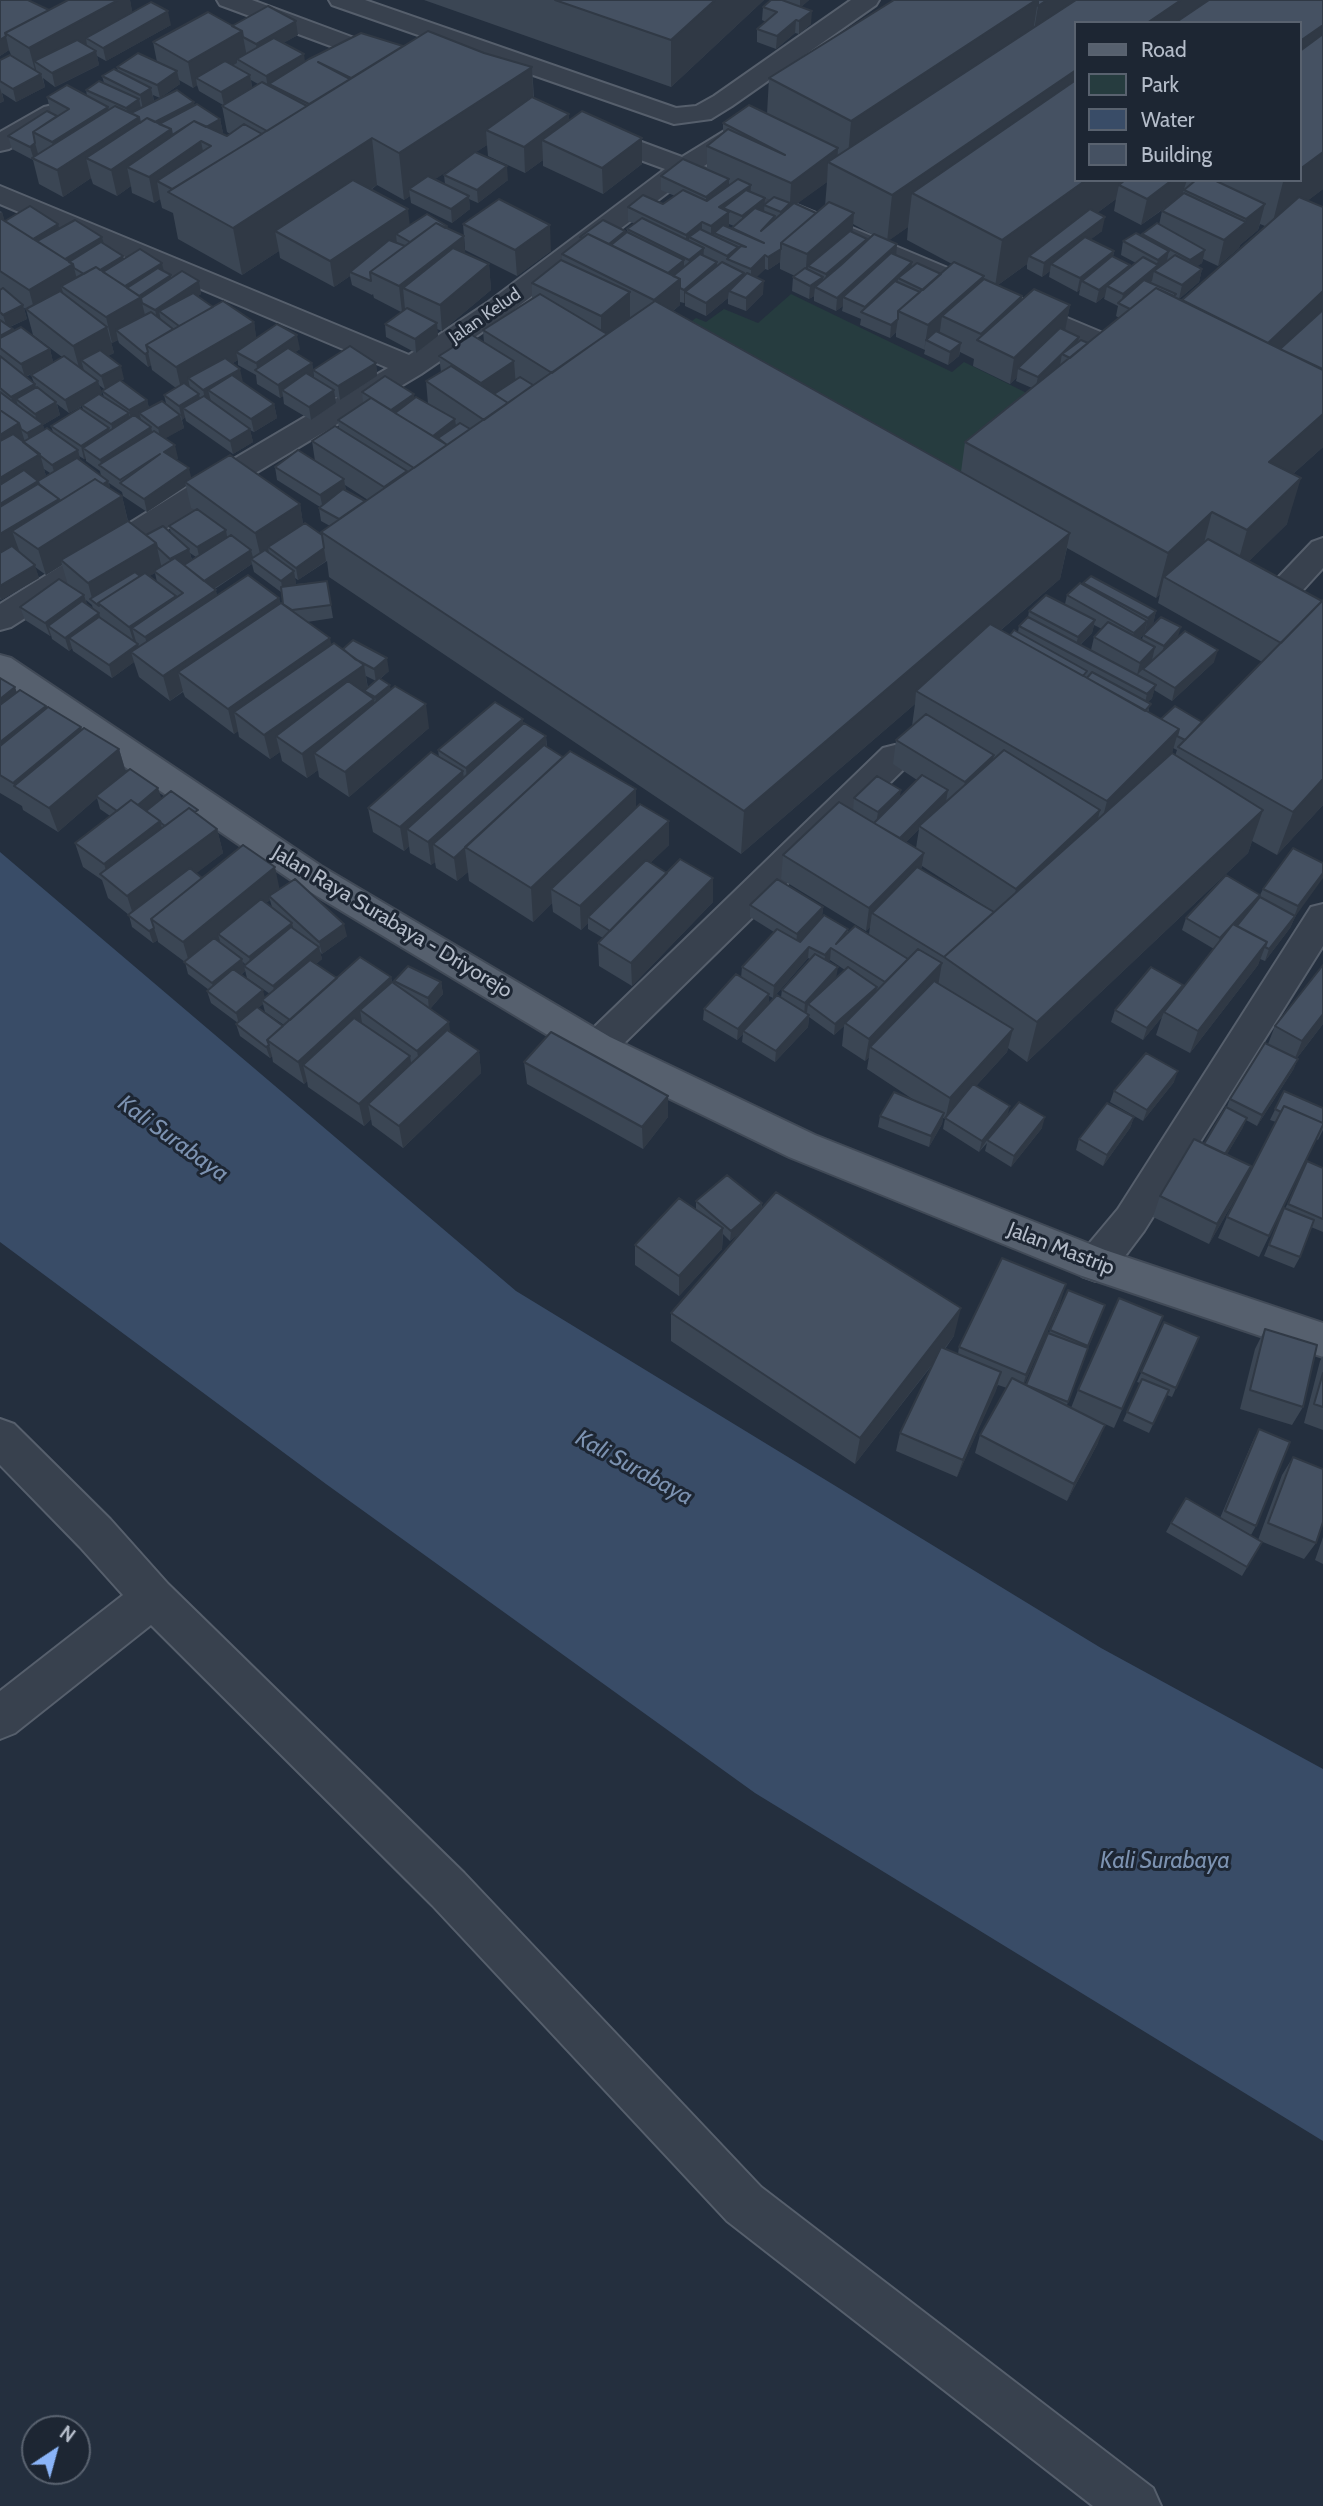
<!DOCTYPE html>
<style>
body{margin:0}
#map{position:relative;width:1323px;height:2506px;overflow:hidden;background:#242f3e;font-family:Cabin,sans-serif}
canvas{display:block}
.legend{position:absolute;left:1074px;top:21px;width:228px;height:161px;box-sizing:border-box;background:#1d2633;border:2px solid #59626f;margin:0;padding:9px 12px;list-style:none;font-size:21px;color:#b4bcc9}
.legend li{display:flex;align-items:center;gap:14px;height:35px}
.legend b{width:35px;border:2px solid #59626f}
.north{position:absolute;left:21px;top:2415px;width:70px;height:70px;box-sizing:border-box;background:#1d2633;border:2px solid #59626f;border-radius:50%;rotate:36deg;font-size:19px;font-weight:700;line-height:28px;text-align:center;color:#b4bcc9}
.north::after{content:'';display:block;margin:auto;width:24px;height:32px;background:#8ab4f8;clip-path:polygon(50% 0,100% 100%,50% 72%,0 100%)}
</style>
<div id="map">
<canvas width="1323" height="2506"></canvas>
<ul class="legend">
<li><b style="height:9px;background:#56606e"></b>Road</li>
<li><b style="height:19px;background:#263c3f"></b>Park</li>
<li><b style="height:19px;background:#394c67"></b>Water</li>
<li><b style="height:19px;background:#455162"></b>Building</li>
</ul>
<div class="north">N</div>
</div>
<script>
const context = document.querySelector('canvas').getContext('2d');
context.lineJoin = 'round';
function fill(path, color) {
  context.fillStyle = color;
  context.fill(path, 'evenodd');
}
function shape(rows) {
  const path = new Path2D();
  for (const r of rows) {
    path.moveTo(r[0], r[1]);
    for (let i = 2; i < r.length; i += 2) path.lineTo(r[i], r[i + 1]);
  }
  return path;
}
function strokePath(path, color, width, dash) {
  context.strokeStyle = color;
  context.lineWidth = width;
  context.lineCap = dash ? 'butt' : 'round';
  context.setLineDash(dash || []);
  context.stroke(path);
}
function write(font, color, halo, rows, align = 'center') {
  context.font = font + ' Cabin,sans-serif';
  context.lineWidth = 6;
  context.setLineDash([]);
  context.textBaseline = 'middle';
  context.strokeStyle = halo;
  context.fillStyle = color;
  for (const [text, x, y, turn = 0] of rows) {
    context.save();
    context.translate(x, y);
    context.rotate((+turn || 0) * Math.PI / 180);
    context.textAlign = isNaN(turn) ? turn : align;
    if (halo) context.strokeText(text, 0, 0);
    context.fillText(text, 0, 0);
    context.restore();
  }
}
fill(shape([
 [791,294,952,372,964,362,1049,404,932,497,658,345,696,318,706,322,724,309,758,323]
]), '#263c3f');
fill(shape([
 [0,852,516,1291,1101,1648,1323,1769,1323,2141,755,1793,326,1484,0,1242]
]), '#394c67');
const minor = shape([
 [217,0,252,0,400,55,404,60,400,65,391,68,382,65,220,5,217,0],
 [329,0,365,0,676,108,696,106,714,96,851,0,879,0,876,5,732,106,711,119,674,124,332,5,329,0],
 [53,105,62,107,66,113,62,119,9,149,0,151,0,132,44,107,53,105],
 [753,117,762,119,766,125,762,131,704,166,1103,333,1107,339,1103,345,1093,348,1083,345,687,178,507,315,421,374,232,487,11,627,0,630,0,604,210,473,388,368,0,204,0,186,409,355,487,303,665,169,583,139,579,133,583,127,592,125,601,127,682,157,744,119,753,117],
 [1323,538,1323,568,1293,601,1282,604,1271,601,1266,593,1271,585,1312,542,1323,538],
 [895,745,907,748,912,757,907,766,610,1057,597,1062,584,1057,579,1047,584,1037,883,748,895,745],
 [1323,904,1323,946,1144,1231,1110,1276,1096,1281,1082,1276,1077,1264,1082,1252,1118,1209,1311,907,1323,904],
 [0,1419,14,1424,110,1519,168,1584,464,1873,761,2187,1153,2488,1161,2506,1093,2506,727,2221,432,1905,151,1625,15,1733,0,1739,0,1691,123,1595,80,1547,0,1465,0,1419]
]);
const major = shape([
 [0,655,11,658,321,866,610,1037,815,1135,1105,1250,1323,1323,1323,1357,1082,1276,789,1157,584,1057,297,884,0,682,0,655]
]);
strokePath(minor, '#565f6c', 4);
strokePath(major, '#414a57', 4);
fill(minor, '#38414e');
fill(major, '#56606e');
fill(shape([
 [0,0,49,10,68,0,130,0,132,12,171,25,106,61,97,56,99,65,55,87,43,78,45,87,16,102,2,93,4,101,0,103,0,60,11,55,9,50,0,56],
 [424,0,764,0,671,87],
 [771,0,809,0,801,7,811,24,799,34,795,33,776,49,757,42,757,29,766,22,762,20,763,7],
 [894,0,1323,0,1323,189,1307,201,1323,447,1293,474,1287,524,1249,561,1322,601,1323,600,1323,805,1277,855,1252,841,1248,853,1027,1062,1008,1048,1007,1052,976,1086,1007,1116,1042,1128,1011,1167,985,1151,987,1143,979,1152,943,1129,945,1119,943,1118,942,1124,929,1147,878,1127,880,1116,917,1102,867,1069,869,1057,865,1061,842,1046,844,1026,834,1035,809,1017,808,1027,775,1062,742,1042,743,1034,737,1040,703,1020,704,1009,741,978,742,967,774,932,750,917,750,905,823,907,822,917,848,929,848,933,869,934,870,927,866,931,781,879,783,855,853,810,854,798,899,798,917,780,893,764,896,740,912,726,915,704,741,854,329,577,327,561,298,580,295,578,296,584,327,581,333,618,307,622,331,645,389,671,380,679,429,728,349,797,319,777,318,770,307,778,282,761,280,752,270,759,239,737,238,731,234,734,185,697,183,692,170,701,139,677,134,662,112,678,73,651,72,648,69,651,52,639,51,635,50,636,25,620,20,607,68,585,62,565,46,575,35,567,39,578,1,600,0,599,0,211,2,212,4,220,58,224,59,229,102,237,104,244,123,256,124,259,162,263,164,271,171,275,172,278,199,281,201,294,198,296,213,307,254,322,256,338,300,349,295,352,312,363,314,376,312,377,314,378,313,370,376,363,377,376,340,400,335,396,336,403,311,420,284,404,283,396,280,398,257,384,256,375,238,365,238,360,233,363,242,382,274,404,277,418,254,432,250,430,253,442,233,454,186,421,185,417,182,420,184,428,165,438,178,458,176,460,192,478,300,504,303,524,322,535,321,532,330,526,321,521,319,508,320,507,277,480,275,467,315,461,312,441,339,429,338,420,363,403,362,392,415,398,428,404,426,381,441,372,439,356,484,343,483,330,532,298,532,283,562,260,562,254,580,240,580,237,625,231,625,234,627,232,627,229,635,224,628,221,628,207,663,204,675,196,661,190,661,176,707,169,707,146,723,133,723,123,767,114,769,78],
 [1076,23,1300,180,1076,180],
 [827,182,825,206,816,213,796,204],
 [750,191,770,200,765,205],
 [1116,199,1114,211,1141,225,1175,201,1162,211,1159,225,1142,234,1142,236,1123,241,1121,255,1136,263,1129,268,1130,265,1113,257,1114,251,1091,239,1102,231,1097,213],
 [729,224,734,226,732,229,727,227],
 [853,224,873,235,867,240,867,239,853,232],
 [1260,224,1265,226,1182,300,1179,299,1199,282,1202,269,1197,266,1202,263,1203,259,1218,266,1239,248,1240,245,1258,230],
 [908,227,907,240,952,264,941,274,912,267,912,262,896,255,889,240],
 [780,262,780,269,795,276,793,277,792,291,809,299,814,296,814,301,836,311,843,306,842,311,861,319,860,325,890,338,896,332,896,337,925,350,924,354,948,365,959,356,960,352,974,359,973,366,1010,384,1017,377,1016,381,1032,388,965,442,961,472,673,311,680,305,680,302,684,303,685,303,685,306,706,316,728,298,728,304,746,311,763,294,756,277,765,269,768,270],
 [1027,264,1027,269,1042,277,1050,271,1049,277,1077,292,1080,289,1079,295,1096,303,1105,296,1104,299,1118,306,1116,316,1119,318,1088,343,1078,342,1065,330,1070,305,1022,300,1022,296,998,285],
 [24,308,26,309,33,335,62,357,53,362,50,349,14,331,13,329,10,327,27,319],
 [118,340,119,343,148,367,151,365,152,370,176,388,164,395,166,403,149,408,147,400,121,381,124,379,108,356,114,353,111,342,112,343],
 [50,364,31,375,34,383,26,377],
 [99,385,104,389,102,391,104,397,100,395,102,394],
 [57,404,69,413,82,406,83,410,51,426,53,432,44,429,43,425,60,415],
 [79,456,84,459,86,459,86,461,100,471,101,476,80,460],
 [44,469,50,473,46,476],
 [109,483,122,492,123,496,147,512,186,486,191,508,195,510,169,526,171,533,146,535,128,521,122,496,110,489],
 [345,485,368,500,365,501,346,491],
 [1067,548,1156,598,1160,594,1158,603,1262,662,1202,722,1161,719,1149,713,1148,702,1152,698,1154,690,1172,701,1214,662,1178,638,1143,635,1142,640,1139,639,1144,634,1145,631,1153,624,1156,611,1083,583,1083,585,1067,595,1065,604,1029,611,1028,617,1019,626,1018,632,1010,635,1001,630,1060,579],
 [190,553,196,557,192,560],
 [252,564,254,572,281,592,283,604,280,603,279,598,217,595,215,589],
 [155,573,157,582,149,576],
 [86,600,92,605,93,609,87,605],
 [1094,625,1102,629,1094,637,1091,650,1080,645,1092,633],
 [366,676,376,681,368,688],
 [1173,748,1177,750,1175,756,1172,753],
 [919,829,916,848,906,842],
 [922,866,994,912,921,869],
 [808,958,810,959,782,990,781,997,769,1004,769,996,773,998],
 [830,960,845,970,836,978,828,962],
 [296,21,298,35,283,43,305,61,403,46,484,53,532,67,534,98,569,114,569,120,642,138,642,164,603,194,543,166,543,160,525,173,488,156,487,145,476,152,508,180,478,203,469,199,470,209,452,223,411,203,410,196,404,200,377,185,371,190,410,225,447,226,448,229,465,253,489,264,491,290,442,331,437,329,438,336,416,353,386,337,385,324,401,312,374,298,373,294,372,295,352,285,350,276,334,287,280,258,279,251,242,275,178,239,173,213,162,208,160,199,154,203,132,193,131,186,117,196,93,184,91,178,63,197,39,184,33,160,12,149,8,136,51,113,47,97,87,96,86,90,104,83,102,76,118,72,117,67,157,62,153,42,232,26],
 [179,80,193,88,197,85,199,91,223,105,222,106,227,132,230,134,227,136,221,134,223,133,220,119,195,105,154,102,153,95,160,98,180,84],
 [251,80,258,84,252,88],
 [464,160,444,175,445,184,435,179],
 [463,224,551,251,517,276,465,250],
 [0,678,15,687,16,692,46,706,47,708,81,727,82,730,119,749,126,772,161,798,200,816,217,829,223,853,196,873,202,878,280,889,347,936,322,954,320,952,322,959,316,964,337,978,391,977,392,982,395,984,394,981,441,982,443,994,430,1009,450,1032,479,1051,481,1073,403,1148,372,1125,371,1119,364,1126,308,1087,307,1081,304,1084,273,1062,272,1056,270,1058,240,1036,236,1024,238,1023,211,1003,207,991,209,990,188,974,185,962,158,942,158,940,153,943,132,927,129,915,108,898,102,880,83,867,75,843,110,816,100,809,97,798,58,832,23,810,22,806,0,793],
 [270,900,272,907,266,903],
 [243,962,246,965,244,966,247,978,270,994,265,998,241,975,245,971],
 [263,1004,265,1012,284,1025,283,1026,258,1008],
 [523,724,546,736,547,747,563,757,636,789,636,808,669,845,650,863,713,902,632,986,599,966,598,943,603,938,588,929,588,923,581,930,553,912,552,903,533,922,469,881,468,872,457,881,436,868,435,862,431,865,410,853,409,846,404,851,373,832,368,808,439,757,438,750],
 [1323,863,1295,917,1290,928,1265,961,1260,959,1258,965,1190,1053,1156,1035,1162,1017,1143,1040,1111,1022,1115,1010,1182,989,1214,949,1182,930,1186,918,1260,895,1263,889],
 [1323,1024,1297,1058,1298,1059,1293,1070,1257,1126,1246,1120,1242,1129,1227,1154,1251,1166,1242,1187,1209,1244,1153,1217,1160,1196,1204,1144,1226,1109,1230,1099,1268,1044,1275,1026],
 [524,1062,668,1096,668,1117,643,1149,527,1084],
 [1174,1082,1143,1121,1110,1102,1114,1091],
 [1284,1091,1323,1108,1323,1130,1318,1140,1316,1139,1259,1257,1218,1238,1227,1217,1276,1122,1270,1120],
 [1134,1117,1130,1128,1103,1166,1076,1150,1079,1139],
 [1307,1161,1323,1168,1323,1232,1311,1227,1300,1257,1294,1268,1264,1256,1279,1219,1284,1208,1285,1209],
 [696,1201,762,1203,762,1208,954,1336,945,1349,958,1354,959,1347,1060,1304,1024,1384,1026,1385,1068,1290,1101,1316,1088,1348,1067,1405,1071,1408,1078,1390,1155,1335,1114,1428,1087,1416,1098,1443,1067,1501,975,1453,980,1435,1007,1388,998,1385,957,1477,896,1451,900,1433,933,1364,855,1464,671,1341,671,1313,742,1231,730,1241,723,1234,722,1249,679,1296,635,1265,635,1245,696,1210],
 [1164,1322,1199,1337,1172,1397,1167,1395,1149,1433,1123,1421,1140,1383,1137,1382],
 [1265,1329,1303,1407,1292,1425,1240,1409,1255,1349],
 [1323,1356,1323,1430,1304,1423,1320,1361],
 [1259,1429,1256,1526,1251,1535,1239,1529,1262,1542,1242,1576,1166,1532,1171,1523,1220,1518,1254,1438],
 [1293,1457,1316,1543,1304,1559,1258,1540,1282,1475],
 [1323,1537,1323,1564,1315,1560]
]), '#3b4654');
fill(shape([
 [118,0,130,0,134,20,86,38,87,46,34,61,37,73,36,74,29,48],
 [715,0,764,0,671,87,671,40],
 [800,0,809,0,800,8],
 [1036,0,1038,0,1031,45,847,168,851,121],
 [1047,0,1102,0,1032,43,1038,6],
 [1181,0,1239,0,1206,23,1147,23],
 [168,11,171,25,106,61,103,48],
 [812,11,811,24,799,34,799,21],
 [796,20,795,33,776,49,777,36],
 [296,21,298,35,258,57,256,44],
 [1323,25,1323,63,1300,79,1300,41],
 [242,31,247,57,237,59,237,63,203,82,196,78,197,85,193,88,188,62],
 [6,36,9,50,0,56,0,40],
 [96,51,99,65,55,87,52,73],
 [304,54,306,68,269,84,270,88,268,89,266,76],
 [532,67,534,114,486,130,487,145,416,192,409,189,410,196,404,200,399,153],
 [1076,70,1076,112,912,193,908,227,887,242,892,195],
 [177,71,180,84,160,98,157,85],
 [41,74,45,87,16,102,13,89],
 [250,75,252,88,224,105,221,92],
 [0,88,4,101,0,103],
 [151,88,154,102,143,109,140,95],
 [139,99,142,113,128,117,126,108],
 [194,102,197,116,143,128],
 [108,107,114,133,59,168,52,142],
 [569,114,570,140,542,140,543,160,525,173,524,147],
 [139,117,145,143,86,158,91,178,63,197,57,170],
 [220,119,223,133,204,143,201,141,206,167,157,181,160,199,154,203,149,177,177,142],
 [171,129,177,156,127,167,131,186,117,196,111,170],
 [372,138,377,185,293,241,275,231,279,251,242,275,233,228],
 [642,138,642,164,603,194,602,168],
 [35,143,39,157,34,160,30,147],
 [838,148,837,166,828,162,827,182,790,209,780,225,781,212,790,203,791,183],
 [1323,152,1323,189,1271,229,1283,182,1286,180,1300,180,1300,169],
 [507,166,508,180,478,203,477,190],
 [729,179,729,192,706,210,706,197],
 [1086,180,1142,180,1119,185,1116,199,1034,259,1029,256,1027,264,995,287,1002,240],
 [1172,180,1187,180,1182,195,1141,225,1147,199],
 [751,185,750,198,723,208,723,217,729,212,729,226,718,234,714,233,714,237,711,240,711,226,719,207],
 [469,196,470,209,452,223,451,209],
 [765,198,764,212,742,230,742,216],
 [1265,204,1258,230,1240,245,1239,248,1218,266,1224,240,1245,222,1246,219],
 [408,209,411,235,396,234,397,245,350,272,350,276,334,287,330,261],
 [2,212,6,225,0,228,0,213],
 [854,213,852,239,808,266,807,278,805,280,807,254],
 [1105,217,1102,231,1056,266,1051,264,1050,271,1042,277,1044,263],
 [702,222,702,235,689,237,689,246,686,248,686,235],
 [58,224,62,238,43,248,29,241],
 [550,225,551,251,517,276,515,250],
 [625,231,625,245,603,248],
 [464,236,466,263,403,288,405,309,402,312,399,286],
 [102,237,106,251,74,268,80,290,61,286,65,299,36,316,29,290,62,261],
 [867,239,866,252,825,288,826,274],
 [897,244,896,257,843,297,843,306,836,311,837,298],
 [738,247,737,260,727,259,727,269,727,256],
 [704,248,703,261,688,273,689,260],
 [781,249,780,262,768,270,768,257],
 [1205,250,1202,263,1187,274,1190,260],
 [1114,251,1111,264,1082,281,1080,289,1077,292,1080,278],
 [1169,251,1166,265,1154,271,1152,281,1123,305,1121,304,1123,294,1156,267,1158,260],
 [765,255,765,269,751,283,751,269],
 [123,256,127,269,89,277],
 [684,260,684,274,664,276],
 [717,262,717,276,685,292,685,303,684,303,684,290],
 [912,262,911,275,898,278,897,288,864,313,865,307],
 [162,263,165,276,133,296,123,287],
 [489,264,491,290,442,331,440,305],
 [1130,265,1127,278,1107,286,1105,296,1096,303,1099,290],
 [1202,269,1199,282,1179,299,1182,285],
 [744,273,744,286,729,291,728,298,706,316,706,303],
 [171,275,174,289,142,303,147,323,116,330,118,340,112,343,106,317],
 [984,276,980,302,942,316,939,338,926,340,924,351,928,325],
 [823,277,822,290,815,287,814,296,809,299,810,286],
 [680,279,680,305,654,326,654,300],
 [199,281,201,294,167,317,159,311,161,321,158,323,155,310],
 [764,281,763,294,746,311,746,298],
 [1323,291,1323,318,1287,352,1268,343],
 [630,292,630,318,601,340,601,316],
 [1022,296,1018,322,980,341,981,334],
 [23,305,27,319,7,328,3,315],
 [1070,305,1065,331,1018,368,1017,377,1010,384,1014,358],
 [898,319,896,332,890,338,891,325],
 [254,322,258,348,236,352,238,360,196,384,188,378,190,388,182,393,176,367],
 [437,323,438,336,416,353,415,339],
 [107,327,114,353,89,366,81,360,84,370,80,371,73,346],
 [297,335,300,349,262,375,258,372,256,363],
 [1079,337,1076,350,1062,354,1060,365,1035,390,1038,377],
 [961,343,959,356,948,365,950,352],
 [50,349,53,362,25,377,21,364],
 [148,352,151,365,148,367,145,354],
 [514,361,516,387,483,409,481,383],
 [312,363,314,376,287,394,282,390,283,396,280,398,278,385],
 [376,363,377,376,340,400,338,386],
 [121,366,124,379,105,389,101,376],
 [240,369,243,382,208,390,211,401,206,403,203,390],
 [98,381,102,394,69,413,65,400],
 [35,384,39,397,16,399,19,409,15,411,11,397],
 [334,390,336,403,311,420,309,407],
 [199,394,202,408,183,408,185,417,182,420,179,406],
 [414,394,416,407,399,419,391,410],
 [147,400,150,413,139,413,141,419,132,424,129,410],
 [56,402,60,415,43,425,47,438,31,447,27,433,38,427,35,414],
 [274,404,277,418,254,432,251,419],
 [129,413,132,426,115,437,111,424],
 [1323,414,1323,447,1255,508,1269,462],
 [180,415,184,428,161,441,158,428],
 [455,419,457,433,432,443,432,437],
 [19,423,26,445,0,466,0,435],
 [151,427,154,440,102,468,100,460],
 [109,428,113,442,83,448,86,459,84,459,81,446],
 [250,429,253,442,233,454,230,441],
 [175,445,178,458,167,465,164,452],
 [78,450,81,463,56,478,52,465],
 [40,454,47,480,59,499,66,524,12,531,20,553,0,565,0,478],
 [189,468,192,481,185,482,186,486,147,512,144,499],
 [1301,478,1287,524,1234,576,1247,530],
 [344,479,346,492,323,509,320,495],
 [108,481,112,494,67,506],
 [122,496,128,522,61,560,62,565,46,575,38,549],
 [300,504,304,530,268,547,269,553,261,558,255,533],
 [1212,512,1200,558,1164,577,1160,594,1156,598,1168,553],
 [226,530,228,543,200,560,197,547],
 [1070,533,1060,579,925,695,916,691,915,704,741,854,744,811],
 [156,543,162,569,154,571,155,573,101,605,93,602,88,583],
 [324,548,326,561,298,580,296,568],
 [189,549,192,562,173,572,170,559],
 [251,550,254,561,251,559,252,564,204,595,201,582],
 [35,565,39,578,1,600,0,597,0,586],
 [294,571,296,584,283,593,281,581],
 [216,590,222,615,152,662,145,637,132,628,137,645,138,644,142,657,131,652,134,662,112,678,109,665,135,646,129,627,176,596,180,614],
 [84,595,88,608,48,626,51,635,50,636,45,623],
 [279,598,284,623,178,672,183,691,170,701,163,676],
 [1156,611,1153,624,1145,631,1148,618],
 [99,613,103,626,69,638,72,648,69,651,65,638],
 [1095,620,1092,633,1075,649,1078,637],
 [1147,621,1144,634,1131,646,1134,633],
 [1181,627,1177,640,1160,658,1164,646],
 [330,638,335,663,234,712,238,731,234,734,228,709],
 [1155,647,1152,660,1137,675,1140,663],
 [1218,650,1214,662,1172,701,1175,688],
 [387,658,389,671,376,682,374,669],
 [364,665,368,690,276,736,280,752,270,759,264,735],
 [390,685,392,698,377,710,375,697],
 [1156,685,1152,698,1144,707,1147,694],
 [15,687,23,712,0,731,0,699],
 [374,699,378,723,314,753,318,770,307,778,302,754],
 [426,704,429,728,349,797,345,772],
 [46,706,54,730,0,773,0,742],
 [523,719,524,743,468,792,466,768],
 [81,727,88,751,15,787,13,783],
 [1179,729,1169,764,1098,836,1107,801],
 [546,736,547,760,433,844,435,862,431,865,428,842],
 [119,749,126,773,96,796,97,798,58,832,49,808],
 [994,755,989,779,960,806,965,782],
 [463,771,466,796,407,829,409,846,404,851,400,827],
 [1323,779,1323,805,1277,855,1293,812],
 [158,788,162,800,146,813,124,816],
 [636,789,636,824,551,889,552,903,533,922,531,888],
 [901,790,899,802,876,824,878,812],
 [948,790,946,802,919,826,919,829,898,850,900,838],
 [1100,810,1092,844,1009,922,1016,889],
 [1263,810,1248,853,1027,1062,1037,1022],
 [160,821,167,845,110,883,104,864],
 [669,821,669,845,591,920,588,917,588,923,581,930,580,906],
 [217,829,223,853,135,920,127,896],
 [465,849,468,872,457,881,454,858],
 [924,853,920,876,872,913,870,927,866,931,869,908],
 [275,867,280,891,269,896,270,900,223,938,218,934,220,941,190,965,183,942],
 [1323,873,1323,878,1295,917,1290,928,1265,961,1269,949,1294,917,1298,906],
 [713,878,713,902,632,986,631,963],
 [1260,895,1256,907,1216,950,1220,938],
 [823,907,822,919,796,946,797,934],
 [292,923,295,935,252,969,249,957],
 [344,924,347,936,322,954,319,942],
 [154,928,158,940,153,943,149,931],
 [1267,942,1258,965,1190,1053,1198,1031],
 [319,947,322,959,276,998,273,986],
 [809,947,808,958,773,998,774,986],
 [831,948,830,960,824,967,825,955],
 [242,959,245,971,215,995,212,983],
 [942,963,938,986,870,1047,869,1057,865,1061,869,1039],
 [838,967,836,979,808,1004,807,1012,804,1015,805,1003],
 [391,977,395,1000,360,1010,363,1029,303,1065,307,1081,304,1084,298,1062],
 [441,982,443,994,429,1010,428,998],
 [1183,985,1179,996,1164,1012,1162,1017,1143,1040,1147,1028],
 [877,987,875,998,845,1023,844,1026,834,1035,835,1024],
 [263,990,266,1002,262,1000,263,1004,239,1024,236,1013],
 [769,994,769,1006,743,1031,743,1034,737,1040,738,1029],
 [1323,1014,1323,1024,1293,1063,1302,1041],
 [809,1015,808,1027,775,1062,776,1051],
 [449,1022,452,1045,421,1073,417,1051],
 [1013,1029,1007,1052,945,1120,950,1098],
 [269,1045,272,1056,270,1058,266,1047],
 [479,1051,481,1073,403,1148,399,1126],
 [410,1056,414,1079,368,1104,371,1119,364,1126,359,1104],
 [1298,1059,1293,1070,1257,1126,1262,1115],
 [1178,1071,1174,1082,1143,1121,1147,1110],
 [668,1096,668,1117,643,1149,642,1127],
 [1010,1106,1007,1117,987,1140,979,1152,982,1141],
 [944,1113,942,1124,929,1147,931,1136],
 [1045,1117,1042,1128,1011,1167,1014,1156],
 [1134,1117,1130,1128,1103,1166,1107,1155],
 [1247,1118,1242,1129,1218,1170,1222,1159],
 [1251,1166,1242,1187,1209,1244,1217,1224],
 [762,1203,761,1214,730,1241,731,1231],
 [723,1228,722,1249,679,1296,679,1276],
 [1066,1284,1060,1304,1020,1394,1026,1375],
 [961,1308,954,1336,855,1464,860,1438],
 [1001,1372,996,1391,957,1477,963,1460],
 [1105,1425,1098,1443,1067,1501,1074,1484]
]), '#303945');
const building = shape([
 [0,0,28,0,49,10,5,33,6,36,0,40,0,0],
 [68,0,118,0,29,48,5,33,68,0],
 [555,0,715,0,671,40,555,0],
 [771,0,782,0,812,11,799,21,796,20,777,36,757,29,777,12,763,7,771,0],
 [894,0,1036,0,851,121,769,78,894,0],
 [1038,0,1047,0,1038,6,1038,0],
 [1076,0,1181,0,1147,23,1076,23,1076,70,892,195,828,162,1076,0],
 [1209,0,1323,0,1323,25,1300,41,1300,23,1175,23,1209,0],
 [151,2,168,11,103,48,86,38,151,2],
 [268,6,296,21,256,44,243,37,242,31,232,26,268,6],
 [208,12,242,31,188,62,153,42,208,12],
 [428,31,484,53,532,67,399,153,372,138,233,228,168,192,428,31],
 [361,33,403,46,351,78,318,62,350,79,309,104,269,84,309,59,361,33],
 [1323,34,1323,152,1300,169,1300,51,1323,34],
 [274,38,304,54,266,76,237,59,274,38],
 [77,40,96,51,52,73,34,61,77,40],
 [138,53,177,71,157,85,117,67,138,53],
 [10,55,41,74,13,89,0,81,0,60,10,55],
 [225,61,250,75,221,92,196,78,225,61],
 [114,69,151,88,140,95,102,76,114,69],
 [1076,80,1076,180,1086,180,1002,240,912,193,1076,80],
 [99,81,139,99,126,108,86,90,99,81],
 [262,82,307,106,267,131,222,106,262,82],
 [67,85,108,107,52,142,33,132,69,109,47,97,67,85],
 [177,90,194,102,155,122,147,118,140,123,139,117,131,113,177,90],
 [532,97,569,114,524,147,486,130,532,97],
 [197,104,220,119,206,127,194,121,172,135,171,129,159,124,197,104],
 [749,105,838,148,791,183,707,146,728,129,785,155,723,123,749,105],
 [115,106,139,117,57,170,32,158,115,106],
 [47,111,57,116,33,132,35,143,30,147,8,136,47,111],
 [582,111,642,138,602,168,542,140,582,111],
 [147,118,171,129,111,170,86,158,147,118],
 [194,121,227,136,244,124,262,134,172,189,157,181,211,146,201,141,149,177,127,167,194,121],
 [475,152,507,166,477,190,444,175,475,152],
 [683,159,729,179,706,197,661,176,683,159],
 [428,176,469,196,451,209,409,189,428,176],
 [738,179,751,185,719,207,729,212,711,226,702,222,686,235,628,207,643,195,663,204,683,190,707,201,738,179],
 [353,180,408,209,330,261,275,231,353,180],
 [1125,180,1172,180,1147,199,1119,185,1125,180],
 [1196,180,1214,180,1265,204,1246,219,1184,190,1196,180],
 [746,190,765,198,742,216,723,208,746,190],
 [1184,193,1246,222,1224,240,1162,211,1184,193],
 [774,197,790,203,781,212,764,205,774,197],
 [1299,197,1323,207,1323,291,1268,343,1182,300,1299,197],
 [499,199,550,225,515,250,463,224,499,199],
 [829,202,854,213,807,254,781,243,829,202],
 [794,203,816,213,781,243,781,249,768,257,765,255,751,269,727,259,741,246,746,247,714,233,723,225,764,243,732,228,755,208,775,216,761,231,794,203],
 [30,206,58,224,33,239,5,221,30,206],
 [1090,209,1105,217,1044,263,1029,256,1090,209],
 [427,214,447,226,445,228,436,223,410,242,396,234,427,214],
 [0,218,73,264,29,290,0,271,0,218],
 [642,218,704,248,689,260,627,229,642,218],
 [75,220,102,237,65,259,37,241,75,220],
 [603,220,625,231,609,244,588,234,582,238,580,237,603,220],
 [436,223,464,236,399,286,370,272,436,223],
 [1157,223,1205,250,1190,260,1142,234,1157,223],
 [700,229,738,247,727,256,689,237,700,229],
 [850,231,867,239,826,274,808,266,850,231],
 [627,232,684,260,668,273,611,245,627,232],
 [1136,233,1169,251,1158,260,1123,241,1136,233],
 [588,234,680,279,654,300,562,254,588,234],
 [874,234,897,244,837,298,815,287,841,265,874,234],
 [1085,237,1114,251,1080,278,1051,264,1085,237],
 [389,240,405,246,370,272,371,281,350,272,389,240],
 [101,242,123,256,100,270,96,267,84,274,74,268,73,264,69,262,101,242],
 [453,248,489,264,440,305,403,288,453,248],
 [140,249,162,263,125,286,103,272,140,249],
 [891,253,912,262,865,307,843,297,891,253],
 [700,254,717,262,684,290,680,288,680,279,673,276,700,254],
 [1175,255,1202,269,1182,285,1154,271,1175,255],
 [1112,256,1130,265,1099,290,1082,281,1112,256],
 [1143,257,1158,265,1123,294,1107,286,1143,257],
 [561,260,630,292,601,316,532,283,561,260],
 [722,262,744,273,706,303,685,292,722,262],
 [954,262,984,276,928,325,898,311,954,262],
 [917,263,941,274,923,290,898,278,917,263],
 [96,267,141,297,106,317,61,286,96,267],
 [158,268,171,275,139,296,127,288,158,268],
 [805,268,823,277,810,286,793,277,805,268],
 [182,271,199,281,155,310,142,303,141,298,182,271],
 [747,273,764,281,746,298,729,291,747,273],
 [984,279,1022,296,981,334,942,316,984,279],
 [1144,280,1176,294,1174,296,1156,288,1130,309,1118,303,1144,280],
 [895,281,920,292,898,311,898,319,891,325,861,312,895,281],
 [3,288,23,305,3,315,0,312,0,290,3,288],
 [1156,288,1323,370,1323,414,1269,462,1301,478,1247,530,1212,512,1168,553,965,442,1156,288],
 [1034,289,1070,305,1014,358,977,340,1034,289],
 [60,291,107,327,73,346,26,309,60,291],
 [193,293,213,307,179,326,159,311,193,293],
 [540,294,607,334,552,373,483,330,540,294],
 [223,301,254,322,176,367,146,345,223,301],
 [655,301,1070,533,744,811,321,532,655,301],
 [407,308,437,323,415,339,385,324,407,308],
 [1323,310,1323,369,1280,349,1323,310],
 [151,312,173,329,146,345,148,352,145,354,116,330,151,312],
 [0,320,13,329,0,336,0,320],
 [277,324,297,335,256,363,236,352,277,324],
 [21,327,50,349,21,364,0,348,0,338,21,327],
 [1060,328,1079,337,1038,377,1018,368,1060,328],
 [936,331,961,343,950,352,926,340,936,331],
 [472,335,514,361,481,383,439,356,472,335],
 [1081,340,1088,343,1070,358,1062,354,1081,340],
 [350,346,376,363,338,386,313,370,350,346],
 [288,348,312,363,278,385,255,370,288,348],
 [100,350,121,366,101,376,81,360,100,350],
 [0,356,35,384,11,397,0,388,0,356],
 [64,356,98,381,65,400,31,375,64,356],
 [225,358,240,369,203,390,188,378,225,358],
 [451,366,508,403,484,420,426,381,451,366],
 [306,373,334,390,309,407,282,390,306,373],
 [232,375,274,404,251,419,208,390,232,375],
 [385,376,414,394,391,410,362,392,385,376],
 [520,377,533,385,508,403,494,394,520,377],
 [120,380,147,400,129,410,102,391,120,380],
 [184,383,199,394,179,406,164,395,184,383],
 [37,387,56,402,35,414,16,399,37,387],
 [0,392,43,424,27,433,21,429,19,423,0,410,0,392],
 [99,394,129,413,111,424,82,405,99,394],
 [204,396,250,429,230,441,183,408,204,396],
 [416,397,455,419,433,436,395,413,416,397],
 [371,398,447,445,414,468,338,420,371,398],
 [162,401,180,415,158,428,139,413,162,401],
 [80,408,109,428,81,446,51,426,80,408],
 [0,410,19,423,0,435,0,410],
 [134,415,151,427,100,460,83,448,134,415],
 [460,423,470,429,447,445,438,438,460,423],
 [335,426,407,471,384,487,312,441,335,426],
 [47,428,78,450,52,465,23,442,47,428],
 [154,431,175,445,164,452,189,468,144,499,120,483,160,454,120,480,99,465,154,431],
 [13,434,40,454,0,478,0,441,13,434],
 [298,450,344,479,320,495,275,467,298,450],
 [230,455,300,504,255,533,185,482,230,455],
 [77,458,108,481,103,484,95,479,60,501,59,499,39,484,38,481,77,458],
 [24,470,38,481,0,504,0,485,24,470],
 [95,479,122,496,38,549,12,531,95,479],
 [38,484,59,499,0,534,0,507,38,484],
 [343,489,365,501,339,519,319,508,343,489],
 [197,509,226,530,197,547,169,526,197,509],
 [128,521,156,543,88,583,61,560,128,521],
 [305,523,322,535,324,548,296,568,268,547,305,523],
 [163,526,189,549,170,559,157,547,156,543,146,535,163,526],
 [231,535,251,550,204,581,184,565,231,535],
 [1208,539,1322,601,1281,643,1164,577,1208,539],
 [12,546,35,565,0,586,0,553,12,546],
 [265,550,294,571,281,581,251,559,265,550],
 [175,558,216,590,145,637,132,628,183,593,154,571,175,558],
 [135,572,140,576,98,603,99,606,90,599,135,572],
 [145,573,176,596,129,627,98,603,145,573],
 [248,575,279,598,163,676,131,652,248,575],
 [1091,576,1156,611,1148,618,1083,583,1091,576],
 [59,579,84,595,45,623,20,607,59,579],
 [327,581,331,605,292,610,283,604,281,587,327,581],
 [1080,583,1147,621,1134,633,1067,595,1080,583],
 [1046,595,1095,620,1078,637,1029,611,1046,595],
 [1323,600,1323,779,1293,812,1178,747,1323,600],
 [82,601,99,613,65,638,48,626,82,601],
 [281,603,330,638,228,709,178,672,281,603],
 [99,617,138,644,109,665,69,638,99,617],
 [1028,617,1156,685,1147,694,1019,626,1028,617],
 [1161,617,1181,627,1164,646,1143,635,1161,617],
 [1108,622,1155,647,1140,663,1094,637,1108,622],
 [990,624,1179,729,1107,801,916,691,990,624],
 [1014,630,1087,671,1083,676,1010,635,1014,630],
 [1185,631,1218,650,1175,688,1143,669,1185,631],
 [353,640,387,658,374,669,355,659,343,649,353,640],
 [334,643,364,665,264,735,234,712,334,643],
 [1092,672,1151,704,1145,711,1087,678,1092,672],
 [0,678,15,687,0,699,0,678],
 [379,678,390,685,375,697,364,691,379,678],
 [348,681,374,699,302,754,276,736,348,681],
 [395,686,426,704,345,772,314,753,395,686],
 [20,690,46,706,0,742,0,705,20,690],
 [495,702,523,719,466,768,438,750,495,702],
 [1175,706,1202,722,1185,740,1177,736,1179,729,1161,719,1175,706],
 [48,707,81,727,13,783,0,775,0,746,48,707],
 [926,714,994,755,965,782,896,740,926,714],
 [524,723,546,736,428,842,407,829,524,723],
 [84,728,119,749,49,808,14,786,84,728],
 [544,745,563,757,454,858,433,844,544,745],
 [1004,750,1100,810,1016,889,919,826,1004,750],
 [570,751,636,789,531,888,465,847,570,751],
 [431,752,463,771,400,827,368,808,431,752],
 [1172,753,1263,810,1037,1022,944,957,1172,753],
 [130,769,158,788,138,805,131,800,117,811,96,796,130,769],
 [922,775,948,790,900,838,874,823,922,775],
 [877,776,901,790,878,812,854,798,877,776],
 [171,791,198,810,195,812,189,808,165,826,161,823,160,821,146,811,171,791],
 [131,800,160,821,104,864,75,843,131,800],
 [839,802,924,853,869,908,783,855,839,802],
 [640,804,669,821,580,906,551,889,640,804],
 [189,808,217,829,127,896,100,874,189,808],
 [243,845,275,867,183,942,151,919,243,845],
 [1293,848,1323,863,1323,873,1298,906,1263,889,1293,848],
 [680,859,713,878,631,963,598,943,680,859],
 [646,860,667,873,610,931,588,917,646,860],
 [917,867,994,912,944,957,872,913,917,867],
 [190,868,202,878,151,919,154,928,149,931,128,915,190,868],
 [1226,875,1260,895,1220,938,1186,918,1226,875],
 [295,879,344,924,319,942,269,896,295,879],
 [777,879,823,907,797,934,750,905,777,879],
 [1260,897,1295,916,1269,949,1265,947,1267,942,1237,926,1260,897],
 [261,899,292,923,249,957,218,934,261,899],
 [824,915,848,929,836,944,855,926,908,959,885,982,831,948,825,955,809,947,774,986,742,967,777,929,800,942,824,915],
 [1233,924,1267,942,1198,1031,1164,1012,1233,924],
 [291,927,319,947,273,986,244,966,291,927],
 [214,938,242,959,212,983,184,962,214,938],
 [918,949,942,963,869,1039,845,1023,918,949],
 [815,954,838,967,805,1003,782,990,815,954],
 [360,957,391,977,298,1062,267,1040,360,957],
 [310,960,337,978,290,1020,262,1000,310,960],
 [1323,965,1323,1014,1302,1041,1275,1026,1323,965],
 [408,966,441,982,428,998,394,981,408,966],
 [848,967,877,987,835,1024,808,1004,848,967],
 [1151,967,1183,985,1147,1028,1115,1010,1151,967],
 [233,969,263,990,236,1013,207,991,233,969],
 [736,974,769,994,738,1029,704,1009,736,974],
 [934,981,1013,1029,950,1098,870,1047,934,981],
 [392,982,449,1022,417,1051,360,1010,392,982],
 [777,995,809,1015,776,1051,743,1031,777,995],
 [257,1007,283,1026,267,1040,269,1045,266,1047,236,1024,257,1007],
 [354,1018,410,1056,359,1104,303,1065,354,1018],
 [447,1030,479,1051,399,1126,368,1104,447,1030],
 [551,1032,668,1096,642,1127,524,1062,551,1032],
 [1265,1043,1298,1059,1262,1115,1230,1099,1265,1043],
 [1146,1053,1178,1071,1147,1110,1114,1091,1146,1053],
 [973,1084,1010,1106,982,1141,945,1118,973,1084],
 [1284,1091,1323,1108,1323,1123,1284,1106,1281,1112,1275,1109,1284,1091],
 [894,1092,944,1113,931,1136,880,1116,894,1092],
 [1019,1102,1045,1117,1014,1156,987,1140,1019,1102],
 [1107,1103,1134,1117,1107,1155,1079,1139,1107,1103],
 [1284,1106,1323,1123,1323,1125,1269,1236,1227,1217,1284,1106],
 [1226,1107,1247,1118,1225,1154,1204,1144,1226,1107],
 [1194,1139,1251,1166,1217,1224,1160,1196,1194,1139],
 [1307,1161,1323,1168,1323,1219,1288,1204,1307,1161],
 [727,1175,762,1203,731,1231,696,1201,727,1175],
 [776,1192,961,1308,860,1438,671,1313,776,1192],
 [679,1198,723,1228,679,1276,635,1245,679,1198],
 [1284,1208,1314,1220,1300,1257,1269,1245,1284,1208],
 [1002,1258,1066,1284,1026,1375,959,1347,1002,1258],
 [1068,1290,1105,1305,1088,1346,1050,1330,1068,1290],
 [1119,1298,1163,1316,1122,1409,1078,1390,1119,1298],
 [1164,1322,1199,1337,1176,1388,1141,1372,1164,1322],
 [1265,1329,1317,1345,1303,1407,1250,1390,1265,1329],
 [1048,1333,1088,1348,1068,1402,1026,1385,1048,1333],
 [941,1347,1001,1372,963,1460,900,1433,941,1347],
 [1323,1373,1323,1407,1314,1404,1323,1373],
 [1012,1378,1105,1425,1074,1484,980,1435,1012,1378],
 [1142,1379,1169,1390,1153,1424,1127,1412,1142,1379],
 [1259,1429,1290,1442,1256,1526,1225,1511,1259,1429],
 [1293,1457,1323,1469,1323,1522,1316,1543,1268,1523,1293,1457],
 [1186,1498,1262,1542,1247,1567,1171,1523,1186,1498]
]);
fill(building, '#455162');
strokePath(building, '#303945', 2);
write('18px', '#b4bcc9', '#1d2633', [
 ["Jalan Kelud",485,316,-35]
]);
write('21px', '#b4bcc9', '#1d2633', [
 ["Jalan Raya Surabaya - Driyorejo",392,922,31],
 ["Jalan Mastrip",1061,1249,21]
]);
write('italic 23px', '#7c92b1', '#1d2633', [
 ["Kali Surabaya",173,1139,36],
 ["Kali Surabaya",634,1468,29],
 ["Kali Surabaya",1165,1861]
]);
</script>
